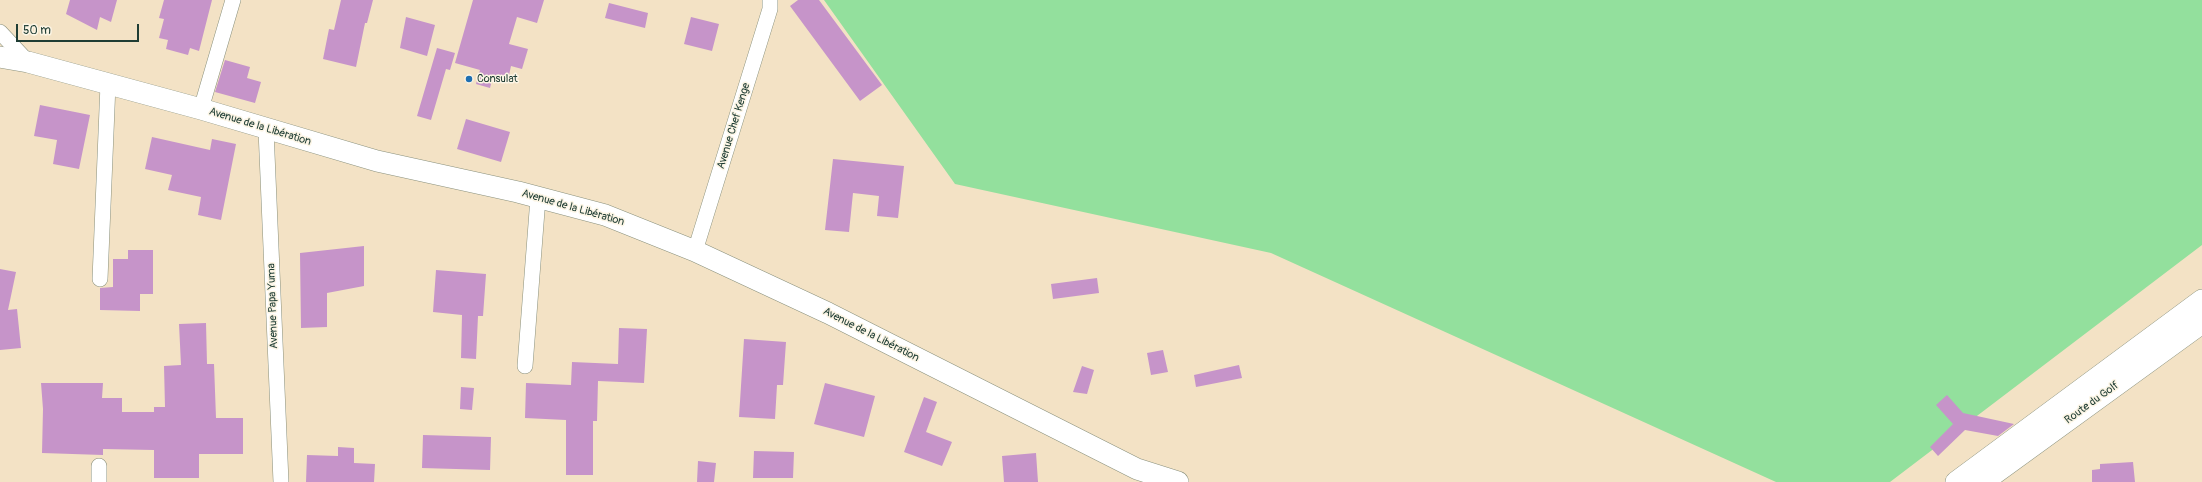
<!DOCTYPE html>
<meta charset="utf-8">
<style>
body{margin:0}
#map{position:relative;width:2202px;height:482px;overflow:hidden;background:#f3e2c5;font-family:Pangolin,sans-serif}
canvas{display:block}
.scale{position:absolute;left:16px;top:24px;width:123px;height:18px;box-sizing:border-box;border:2px solid #1f3d34;border-top:0;padding-left:5px;font-size:12px;line-height:14px;white-space:nowrap;color:#1f3d34;-webkit-text-stroke:3px #fcf5e5;paint-order:stroke}
</style>
<div id="map">
<canvas width="2202" height="482"></canvas>
<div class="scale">50 m</div>
</div>
<script>
const context = document.querySelector('canvas').getContext('2d');
context.lineJoin = 'round';
function fill(path, color) {
  context.fillStyle = color;
  context.fill(path, 'evenodd');
}
function shape(rows) {
  const path = new Path2D();
  for (const r of rows) {
    path.moveTo(r[0], r[1]);
    for (let i = 2; i < r.length; i += 2) path.lineTo(r[i], r[i + 1]);
  }
  return path;
}
function strokePath(path, color, width, dash) {
  context.strokeStyle = color;
  context.lineWidth = width;
  context.lineCap = dash ? 'butt' : 'round';
  context.setLineDash(dash || []);
  context.stroke(path);
}
function write(font, color, halo, rows, align = 'center') {
  context.font = font + ' Pangolin,sans-serif';
  context.lineWidth = 3;
  context.setLineDash([]);
  context.textBaseline = 'middle';
  context.strokeStyle = halo;
  context.fillStyle = color;
  for (const [text, x, y, turn = 0] of rows) {
    context.save();
    context.translate(x, y);
    context.rotate((+turn || 0) * Math.PI / 180);
    context.textAlign = isNaN(turn) ? turn : align;
    if (halo) context.strokeText(text, 0, 0);
    context.fillText(text, 0, 0);
    context.restore();
  }
}
fill(shape([
 [824,0,2202,0,2202,245,1890,482,1776,482,1271,253,955,184]
]), '#93e09d');
fill(shape([
 [70,0,117,0,111,22,100,17,97,30,66,14],
 [164,0,212,0,199,51,190,48,188,55,166,49,168,40,159,38,164,19,159,18],
 [341,0,373,0,367,23,365,23,356,67,323,59,329,29,334,30],
 [473,0,544,0,537,23,517,17,509,44,528,49,522,69,511,66,508,80,493,76,490,88,476,84,480,70,455,63],
 [798,0,819,0,882,85,860,101,790,6],
 [609,3,648,13,645,28,605,18],
 [406,17,435,25,427,56,400,48],
 [691,17,719,24,712,51,684,44],
 [437,48,455,53,450,70,446,69,431,120,417,116],
 [225,60,250,67,247,78,261,82,255,103,215,92],
 [40,105,90,115,79,169,53,164,57,140,34,136],
 [466,119,510,132,501,162,457,149],
 [152,137,210,150,212,139,236,144,221,220,198,215,201,197,168,190,172,175,145,169],
 [833,159,904,166,898,218,877,216,879,196,853,193,849,232,825,230],
 [364,246,364,286,327,293,327,327,301,328,300,253],
 [128,250,153,250,153,294,140,294,140,311,100,310,100,288,113,287,113,259,128,259],
 [0,269,16,272,8,310,17,309,21,348,0,350],
 [436,270,486,274,483,316,478,316,476,359,461,358,462,315,433,312],
 [1097,278,1099,293,1053,299,1051,284],
 [206,323,207,364,214,364,216,418,243,418,243,454,199,454,199,478,154,478,154,450,103,449,103,455,42,453,43,409,41,383,103,383,102,398,122,398,122,412,154,412,154,407,165,407,164,366,181,365,179,324],
 [619,328,647,329,644,383,598,381,597,421,593,421,593,475,566,475,566,420,525,418,526,383,571,385,572,362,618,364],
 [744,339,786,342,783,385,777,385,775,419,739,417],
 [1163,350,1168,372,1151,375,1147,353],
 [1239,365,1242,378,1196,387,1194,375],
 [1082,366,1094,370,1087,394,1073,392],
 [825,383,875,396,864,437,814,424],
 [461,387,474,388,472,410,460,409],
 [1947,395,1963,413,2014,424,1998,436,1965,430,1938,456,1930,447,1953,424,1936,405],
 [924,397,937,402,926,432,952,442,942,466,904,452],
 [423,435,491,437,490,470,422,468],
 [338,447,354,448,354,463,375,464,374,482,306,482,307,455,338,456],
 [754,451,794,452,793,478,753,478],
 [1036,453,1038,482,1004,482,1002,456],
 [698,461,716,463,714,482,697,482],
 [2133,462,2135,482,2092,482,2092,470,2100,469,2100,464]
]), '#c694c9');
const street = shape([
 [0,32,28,62],
 [201,109,233,0],
 [266,130,281,482],
 [695,251,770,9,770,0],
 [100,279,108,84],
 [525,366,538,198],
 [99,466,99,482]
]);
const secondary = shape([
 [0,57,28,62,201,109,377,161,518,192,605,215,695,251,828,313,1137,469,1178,482],
 [1956,482,2202,300],
 [1983,482,2202,323]
]);
strokePath(street, '#89907c', 16);
strokePath(secondary, '#89907c', 22);
strokePath(street, '#fff', 15);
strokePath(secondary, '#fff', 21);
for (const [x, y, r, color] of [
 [469,79,4,"#1f6fb2"]
]) {
  const dot = new Path2D();
  dot.arc(x, y, r, 0, 2 * Math.PI);
  context.fillStyle = color;
  context.fill(dot);
  strokePath(dot, '#fcf5e5', 1.5);
}
write('11px', '#1f3d34', '#fcf5e5', [
 ["Consulat",477,79]
], 'left');
write('11px', '#1f3d34', '#fcf5e5', [
 ["Avenue Chef Kenge",734,126,-73],
 ["Avenue de la Libération",260,127,17],
 ["Avenue de la Libération",573,208,16],
 ["Avenue Papa Yuma",273,306,-92],
 ["Avenue de la Libération",871,335,27],
 ["Route du Golf",2092,403,-36]
]);
</script>
